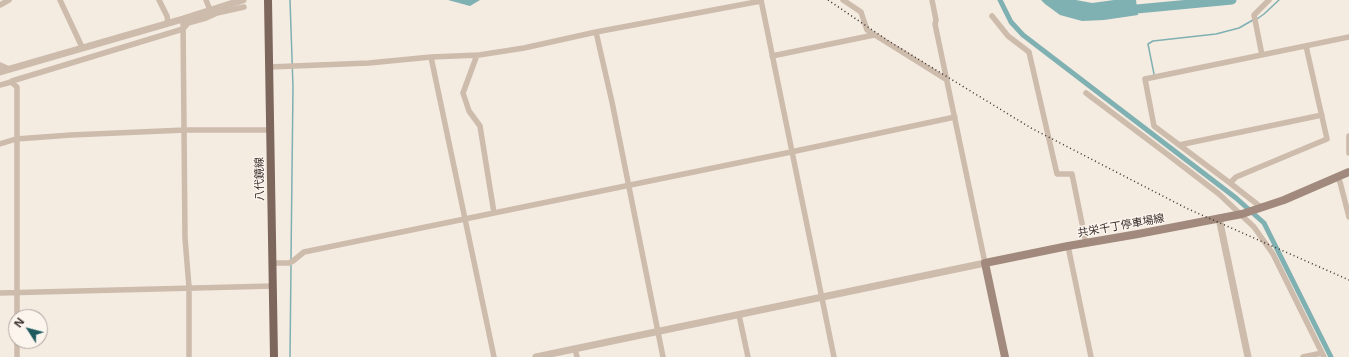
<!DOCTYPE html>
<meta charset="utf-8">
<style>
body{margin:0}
#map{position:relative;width:1349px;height:357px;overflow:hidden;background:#f4ebe1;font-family:"Open Sans",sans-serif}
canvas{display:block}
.north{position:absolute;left:8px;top:309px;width:40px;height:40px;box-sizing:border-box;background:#fbf5ee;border:1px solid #aea6a0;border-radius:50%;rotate:306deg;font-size:11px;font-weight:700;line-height:16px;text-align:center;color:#3b302b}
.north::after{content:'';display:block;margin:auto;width:14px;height:18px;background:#1f5a5e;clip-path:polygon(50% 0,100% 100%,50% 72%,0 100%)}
</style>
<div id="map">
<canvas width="1349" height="357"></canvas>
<div class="north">N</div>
</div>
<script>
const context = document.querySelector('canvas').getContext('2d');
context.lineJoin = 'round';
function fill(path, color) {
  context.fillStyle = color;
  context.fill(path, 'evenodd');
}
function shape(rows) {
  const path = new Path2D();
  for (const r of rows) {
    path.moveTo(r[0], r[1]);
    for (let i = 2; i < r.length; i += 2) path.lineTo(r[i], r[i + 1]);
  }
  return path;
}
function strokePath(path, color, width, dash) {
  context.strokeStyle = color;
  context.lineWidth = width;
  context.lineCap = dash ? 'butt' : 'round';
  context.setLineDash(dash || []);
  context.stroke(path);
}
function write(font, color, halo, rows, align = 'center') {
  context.font = font + ' "Open Sans","Noto Sans JP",sans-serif';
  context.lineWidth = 3;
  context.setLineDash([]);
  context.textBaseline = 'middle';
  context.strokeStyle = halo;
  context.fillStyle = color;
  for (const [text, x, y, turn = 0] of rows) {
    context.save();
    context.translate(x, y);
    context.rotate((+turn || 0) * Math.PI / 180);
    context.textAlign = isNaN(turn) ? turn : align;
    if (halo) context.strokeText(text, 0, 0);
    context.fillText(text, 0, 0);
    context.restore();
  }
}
fill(shape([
 [448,0,480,0,470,6],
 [1041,0,1076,0,1092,3,1114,0,1136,0,1138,15,1104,20,1082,21,1060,15,1045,4]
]), '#7fb0b2');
strokePath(shape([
 [290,0,293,87,291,259],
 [1257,19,1264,14,1279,0],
 [1154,74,1148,44,1153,41,1216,34,1239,28,1253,20],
 [290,357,291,265]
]), '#7fb0b2', 1.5);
strokePath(shape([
 [1000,0,1011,22,1023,35,1236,198,1264,223,1331,357]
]), '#7fb0b2', 5);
strokePath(shape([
 [1126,10,1232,0]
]), '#7fb0b2', 9);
strokePath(shape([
 [60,0,82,47],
 [159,0,167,16,168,23],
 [206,0,210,10],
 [761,0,834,357],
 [843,0,861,12,867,30,947,80],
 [932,0,936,20,935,24,985,263],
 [0,5,9,0],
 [992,16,1008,36,1029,52,1057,174,1072,174,1086,243],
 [183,19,185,238,189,287,189,357],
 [596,32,612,102,663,357],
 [477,55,463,93,469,111,480,126,494,213],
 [1262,55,1254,15,1269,0],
 [772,56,874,35],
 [431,57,494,357],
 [0,65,9,69],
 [269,67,369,63,431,57,479,55,524,48,596,32,761,1],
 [12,81,183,29,188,23,206,18,217,13,244,7],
 [0,85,11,82,17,87,17,317],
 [1086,93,1167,154,1219,194,1254,227,1273,254,1324,357],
 [1349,136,1349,153],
 [0,144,16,139,71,135,185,130,270,130],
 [1179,145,1322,115],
 [1337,177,1340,182,1349,217],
 [1230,183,1154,126,1145,79,1349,37],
 [1262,208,1230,183,1236,177,1327,139,1306,46],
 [1068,246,1091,357],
 [273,263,289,263,293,261,304,252,791,152,955,117],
 [0,293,273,286],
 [739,315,748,357],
 [17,341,17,357],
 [575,349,577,357],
 [1303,357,1322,353]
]), '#cdbbac', 5.5);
strokePath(shape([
 [0,72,183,19,243,0],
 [1219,218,1248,357],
 [536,357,985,263]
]), '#cdbbac', 7);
strokePath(shape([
 [1005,357,985,263,1068,246,1138,234,1242,214,1284,200,1349,172]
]), '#a18a7d', 8);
strokePath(shape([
 [268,0,274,357]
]), '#7d675c', 8);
strokePath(shape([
 [828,0,887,40,1031,128,1186,208,1349,280]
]), '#3b302b', 1.5, [1, 3]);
write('11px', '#3b302b', '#fbf5ee', [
 ["八代鏡線",260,179,-91],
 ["共栄千丁停車場線",1121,226,-10]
]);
</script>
